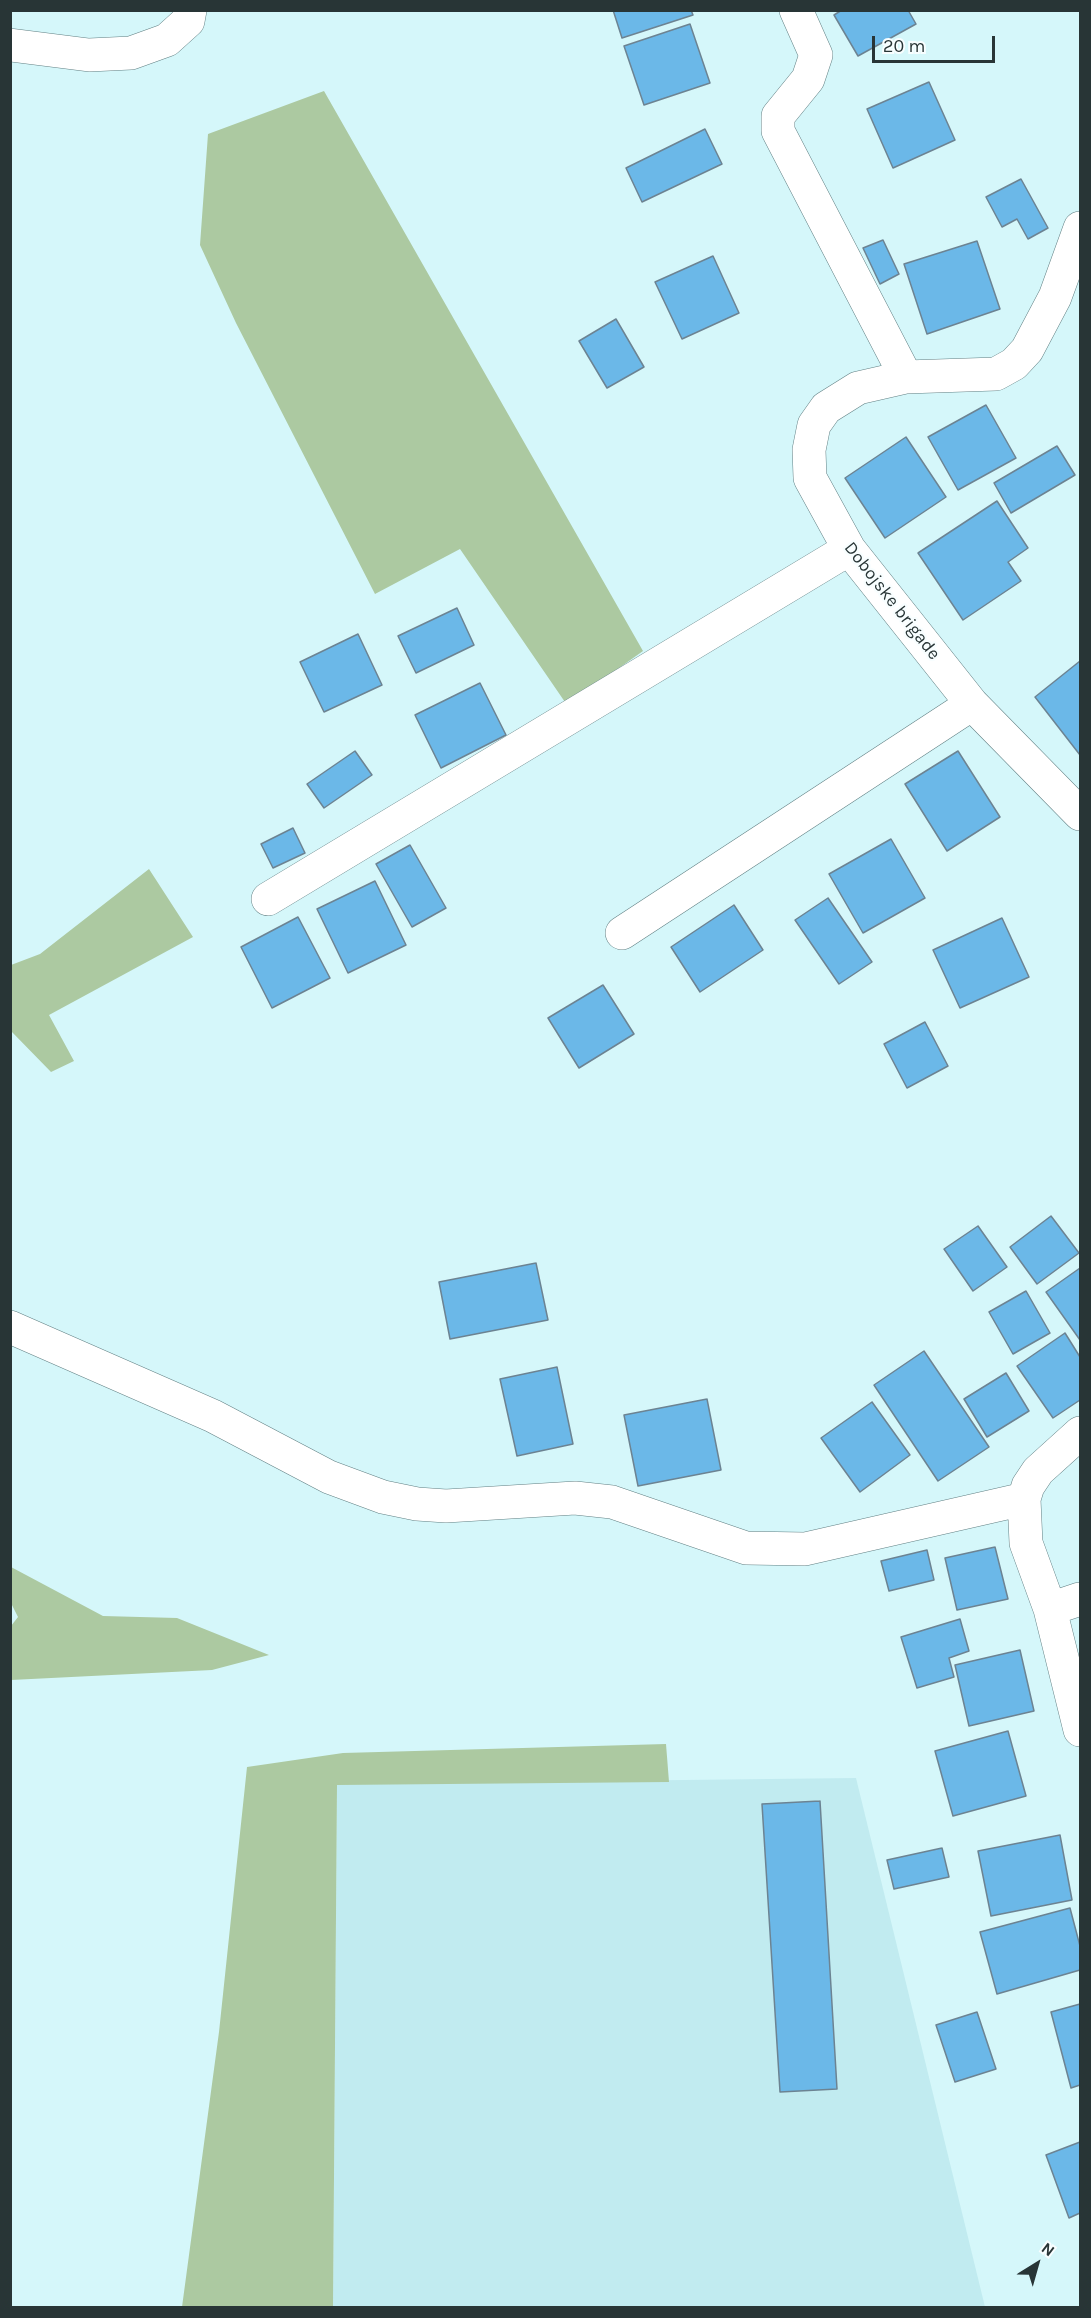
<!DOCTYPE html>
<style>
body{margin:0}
#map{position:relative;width:1091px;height:2318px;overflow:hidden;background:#d5f7fa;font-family:Karla,sans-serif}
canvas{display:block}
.frame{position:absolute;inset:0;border:12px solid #283536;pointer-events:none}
.north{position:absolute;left:1007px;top:2234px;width:60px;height:60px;-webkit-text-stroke:4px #f8feff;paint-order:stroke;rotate:37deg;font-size:16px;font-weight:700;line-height:24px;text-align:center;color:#283536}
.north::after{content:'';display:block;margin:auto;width:21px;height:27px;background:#283536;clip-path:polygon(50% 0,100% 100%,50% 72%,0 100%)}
.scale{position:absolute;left:872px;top:36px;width:123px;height:27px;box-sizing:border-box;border:3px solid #283536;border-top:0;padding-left:8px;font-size:18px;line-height:21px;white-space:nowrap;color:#283536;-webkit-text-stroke:4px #f8feff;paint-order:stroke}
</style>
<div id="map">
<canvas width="1091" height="2318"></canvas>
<div class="frame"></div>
<div class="north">N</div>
<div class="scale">20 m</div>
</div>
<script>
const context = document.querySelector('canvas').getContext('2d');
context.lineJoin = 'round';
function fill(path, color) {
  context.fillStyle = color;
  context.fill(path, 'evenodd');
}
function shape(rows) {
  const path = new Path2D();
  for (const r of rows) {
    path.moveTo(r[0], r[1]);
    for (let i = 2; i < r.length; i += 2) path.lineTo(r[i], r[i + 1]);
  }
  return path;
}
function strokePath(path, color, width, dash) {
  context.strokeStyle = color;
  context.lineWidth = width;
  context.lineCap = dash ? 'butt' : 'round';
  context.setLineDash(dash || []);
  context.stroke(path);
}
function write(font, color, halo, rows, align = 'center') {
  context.font = font + ' Karla,sans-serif';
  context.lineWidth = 4.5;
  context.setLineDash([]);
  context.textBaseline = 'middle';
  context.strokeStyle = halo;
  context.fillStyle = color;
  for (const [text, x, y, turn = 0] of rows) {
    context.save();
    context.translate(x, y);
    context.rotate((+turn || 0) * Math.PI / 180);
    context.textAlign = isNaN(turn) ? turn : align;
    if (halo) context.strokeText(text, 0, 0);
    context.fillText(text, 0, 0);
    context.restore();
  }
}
fill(shape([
 [856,1778,985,2307,333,2308,337,1784]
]), '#c1ebf0');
fill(shape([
 [324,91,643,651,567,705,460,549,375,594,236,323,200,245,208,134],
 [149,869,193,937,49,1015,74,1061,51,1072,11,1031,11,965,40,954],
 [11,1567,103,1616,177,1618,269,1655,212,1670,11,1680,11,1626,18,1617,11,1603],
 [666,1744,669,1782,337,1785,333,2307,182,2307,219,2032,247,1767,343,1753]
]), '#acc9a1');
const building = shape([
 [613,10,691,10,693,15,622,38,613,10],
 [842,10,908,10,916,24,858,56,834,15,842,10],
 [690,24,710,83,644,105,624,46,690,24],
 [929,82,955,140,893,168,867,109,929,82],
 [705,129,722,164,642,202,626,168,705,129],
 [1021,179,1048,228,1028,239,1017,219,1002,227,986,197,1021,179],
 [883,240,899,274,880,284,863,248,883,240],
 [977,241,1000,309,927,334,904,264,977,241],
 [713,256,739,313,682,339,655,282,713,256],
 [616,319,644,367,607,388,579,341,616,319],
 [986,405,1016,458,958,490,928,437,986,405],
 [906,437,946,497,885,538,845,478,906,437],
 [1057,446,1075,475,1011,513,994,483,1057,446],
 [997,501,1028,548,1008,562,1021,581,963,620,918,553,997,501],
 [457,608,474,645,416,673,398,636,457,608],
 [358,634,382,685,324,712,300,662,358,634],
 [1080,661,1080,755,1035,697,1080,661],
 [480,683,506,735,441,768,415,715,480,683],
 [355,751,372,775,324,808,307,784,355,751],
 [958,751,1000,817,947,851,905,784,958,751],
 [293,828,305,853,273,868,261,844,293,828],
 [891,839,925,898,863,933,829,874,891,839],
 [410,845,446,908,412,927,376,864,410,845],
 [375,881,406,945,348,973,317,909,375,881],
 [828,898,872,962,839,984,795,920,828,898],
 [734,905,763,950,700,992,671,947,734,905],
 [298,917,330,978,272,1008,241,947,298,917],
 [1002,918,1029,977,960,1008,933,950,1002,918],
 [603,985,634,1034,579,1068,548,1018,603,985],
 [925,1022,948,1066,907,1088,884,1044,925,1022],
 [1051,1216,1079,1253,1037,1284,1010,1247,1051,1216],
 [978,1226,1007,1267,973,1291,944,1249,978,1226],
 [536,1263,548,1320,450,1339,439,1282,536,1263],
 [1080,1268,1080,1340,1046,1292,1080,1268],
 [1026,1291,1050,1333,1013,1354,989,1312,1026,1291],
 [1065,1333,1080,1357,1080,1400,1053,1418,1017,1366,1065,1333],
 [924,1351,989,1447,938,1481,874,1385,924,1351],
 [557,1367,573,1444,517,1456,500,1379,557,1367],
 [1006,1373,1029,1411,987,1437,964,1399,1006,1373],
 [707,1399,721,1470,638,1486,624,1415,707,1399],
 [872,1402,910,1455,860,1492,821,1438,872,1402],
 [995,1547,1008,1599,957,1610,945,1558,995,1547],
 [927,1550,934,1580,889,1591,881,1561,927,1550],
 [960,1619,969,1651,949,1658,954,1677,917,1688,901,1637,960,1619],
 [1020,1650,1034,1711,969,1726,955,1665,1020,1650],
 [1008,1731,1026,1796,953,1816,935,1751,1008,1731],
 [820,1801,837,2089,780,2092,762,1804,820,1801],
 [1060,1835,1072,1900,991,1916,978,1851,1060,1835],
 [942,1848,949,1877,894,1889,887,1860,942,1848],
 [1070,1908,1080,1946,1080,1970,997,1994,980,1932,1070,1908],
 [1080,2004,1080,2085,1071,2088,1051,2012,1080,2004],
 [977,2012,996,2069,955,2082,936,2025,977,2012],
 [1080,2142,1080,2213,1069,2218,1046,2155,1080,2142]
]);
fill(building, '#6bb8e8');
strokePath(building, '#6c8392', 1.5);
const street = shape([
 [796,10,816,55,808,79,778,116,778,131,906,377],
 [10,45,89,55,131,53,167,40,188,21,190,10],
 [1080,228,1055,297,1027,350,1014,364,996,374,906,377,858,388,826,408,814,425,809,450,810,478,849,549,972,704,1080,814],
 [268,899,849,549],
 [622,933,972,704],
 [10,1327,213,1416,329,1477,383,1497,417,1504,446,1506,575,1498,612,1502,746,1548,805,1549,1024,1499],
 [1080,1433,1038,1471,1028,1486,1024,1499,1026,1543,1050,1609,1080,1730],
 [1050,1609,1080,1599]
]);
strokePath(street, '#628084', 34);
strokePath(street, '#fff', 33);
write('18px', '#283536', '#f8feff', [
 ["Dobojske brigade",892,601,52]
]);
</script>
